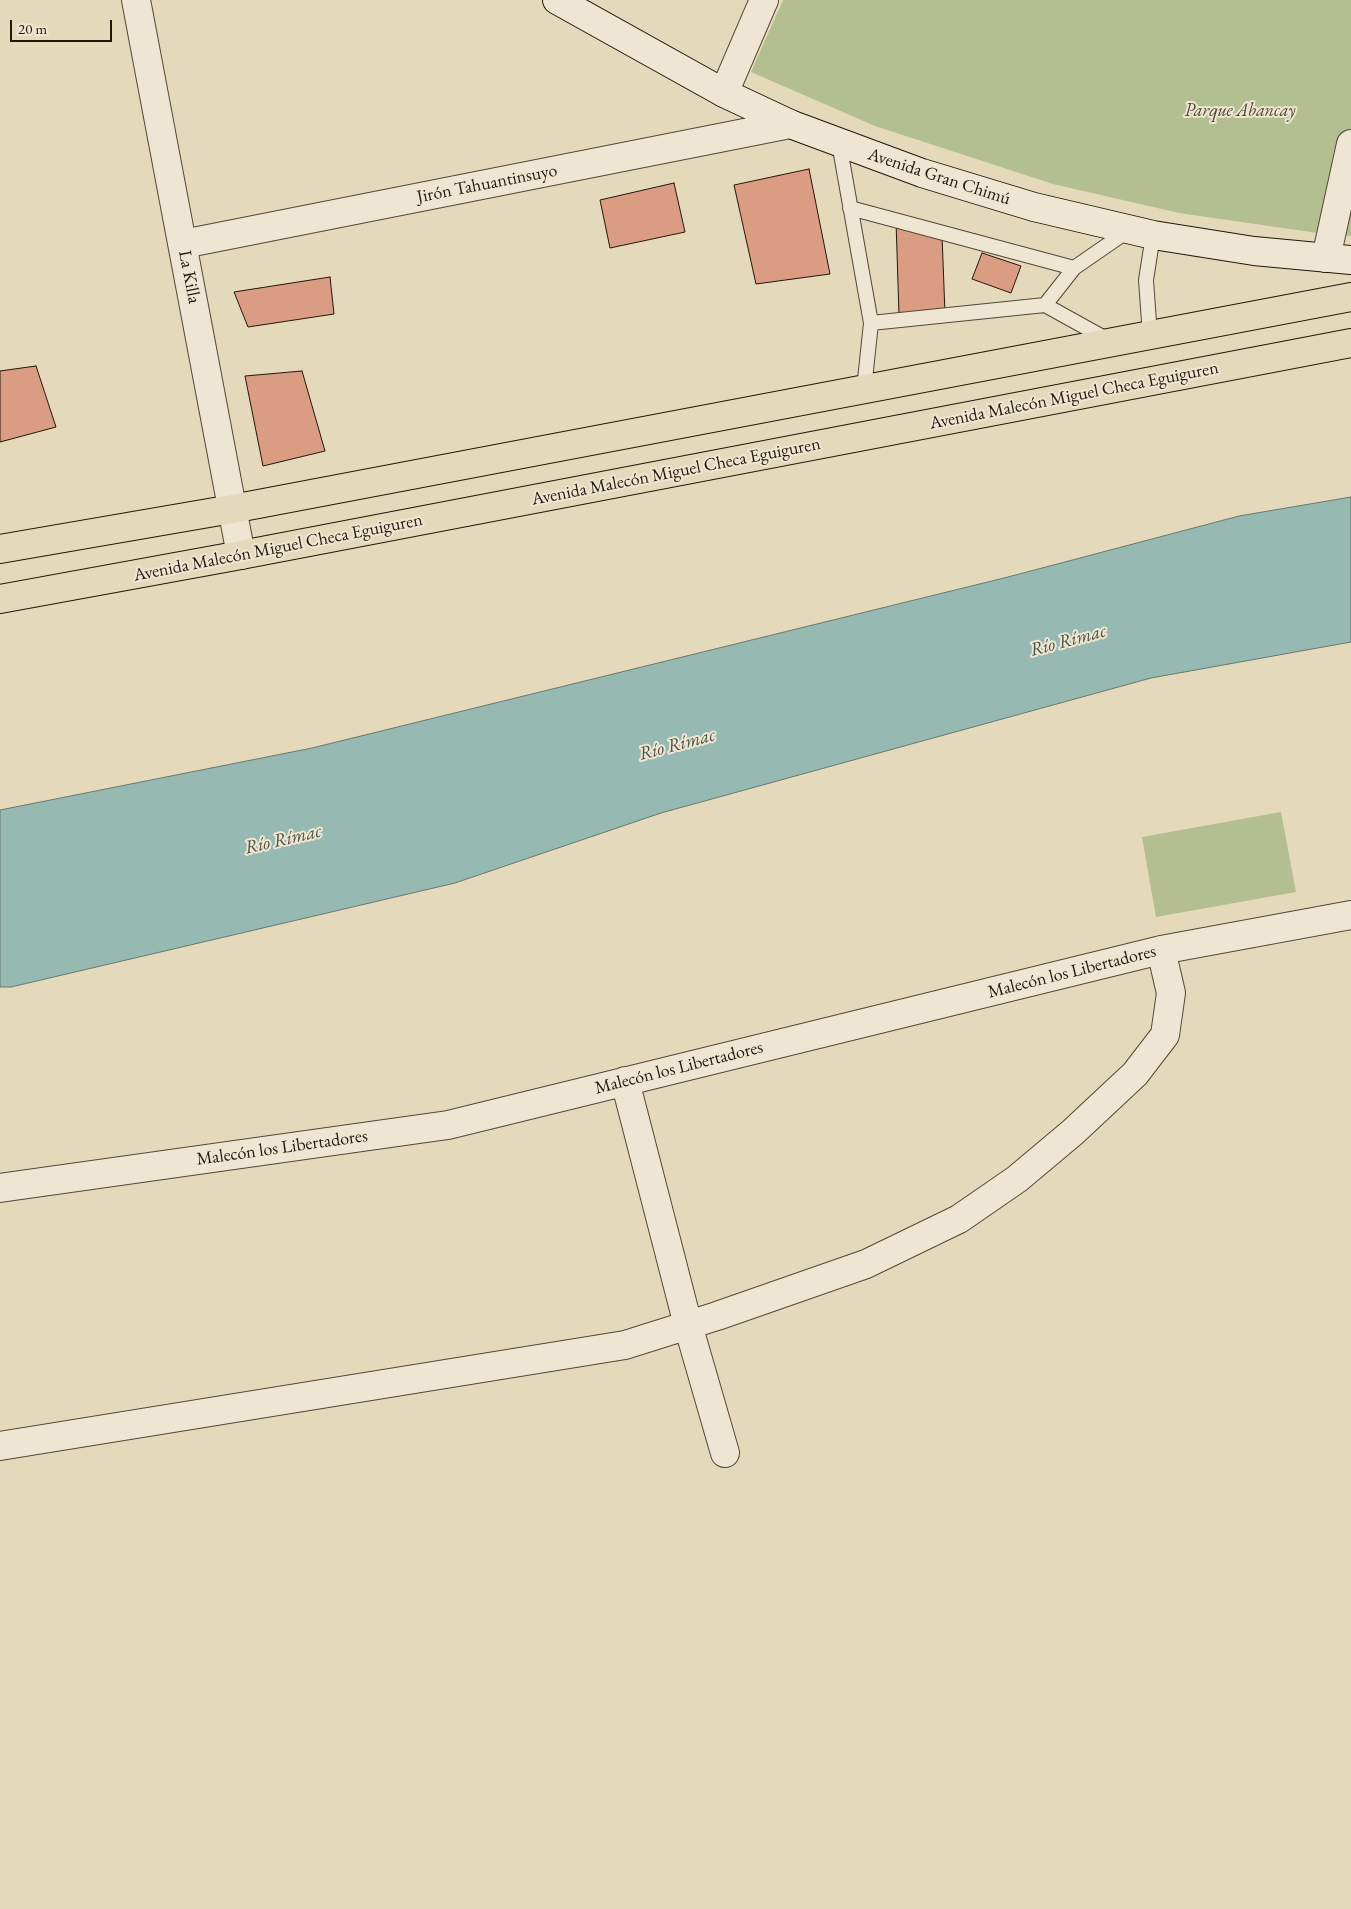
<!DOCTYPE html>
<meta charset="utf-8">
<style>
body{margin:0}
#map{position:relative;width:1351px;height:1909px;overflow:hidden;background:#e5d9bc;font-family:"EB Garamond",serif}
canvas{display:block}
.scale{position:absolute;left:10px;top:20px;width:102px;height:22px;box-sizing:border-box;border:2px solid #241609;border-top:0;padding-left:6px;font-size:15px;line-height:18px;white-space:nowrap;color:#241609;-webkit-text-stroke:4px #eee6d3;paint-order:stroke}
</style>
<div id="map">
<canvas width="1351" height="1909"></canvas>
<div class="scale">20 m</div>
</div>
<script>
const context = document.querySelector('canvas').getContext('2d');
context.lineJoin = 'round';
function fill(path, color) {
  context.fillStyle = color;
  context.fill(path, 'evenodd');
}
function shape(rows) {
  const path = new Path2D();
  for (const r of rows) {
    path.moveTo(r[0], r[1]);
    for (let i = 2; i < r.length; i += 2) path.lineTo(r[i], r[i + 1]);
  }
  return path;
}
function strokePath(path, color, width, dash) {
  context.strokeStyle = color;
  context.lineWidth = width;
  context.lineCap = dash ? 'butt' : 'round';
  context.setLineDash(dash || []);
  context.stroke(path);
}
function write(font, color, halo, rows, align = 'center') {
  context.font = font + ' "EB Garamond",serif';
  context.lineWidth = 4;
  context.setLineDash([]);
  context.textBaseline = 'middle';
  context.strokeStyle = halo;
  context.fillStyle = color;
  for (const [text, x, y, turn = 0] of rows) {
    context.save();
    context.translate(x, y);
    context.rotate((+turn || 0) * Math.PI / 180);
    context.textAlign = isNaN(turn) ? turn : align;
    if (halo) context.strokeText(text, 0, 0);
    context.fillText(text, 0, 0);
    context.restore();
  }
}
fill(shape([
 [783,0,1351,0,1351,236,1338,236,1179,213,1053,184,875,126,751,72],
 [1281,812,1296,892,1156,917,1142,837]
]), '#b4bf91');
const water = shape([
 [1351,497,1351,642,1151,678,661,813,455,883,11,987,0,987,0,810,312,748,1008,577,1239,516,1351,497]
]);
fill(water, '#96bab1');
strokePath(water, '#68786e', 1);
const building = shape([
 [809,169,830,274,756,284,734,185,809,169],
 [674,183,685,232,610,248,600,200,674,183],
 [896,221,942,235,945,314,899,315,896,221],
 [982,253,1021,266,1011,293,972,279,982,253],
 [330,277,334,314,248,327,234,292,330,277],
 [36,366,56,427,0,442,0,371,36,366],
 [302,371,325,451,263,466,245,376,302,371]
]);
fill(building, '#da9d83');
strokePath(building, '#241609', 1);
const lane = shape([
 [839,143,871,323,864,389],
 [850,208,1074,268,1129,230],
 [1045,305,1074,268],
 [871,323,1045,305,1110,341],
 [1150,336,1146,280,1153,235]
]);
const street = shape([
 [136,0,241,555],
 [724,93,764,0],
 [183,244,790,124],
 [1326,258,1351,144],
 [625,1081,688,1325,725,1453],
 [0,1188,448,1125,1161,950,1351,915],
 [0,1446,625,1345,717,1316,866,1264,959,1219,1017,1179,1073,1132,1135,1074,1165,1035,1171,993,1161,950]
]);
const secondary = shape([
 [557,0,724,93,790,124,922,173,1034,207,1153,235,1254,251,1351,260]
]);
const primary = shape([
 [0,549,232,509,1351,297],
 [0,599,241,555,1351,343]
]);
strokePath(lane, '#544736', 16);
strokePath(street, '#544736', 30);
strokePath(secondary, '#241609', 30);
strokePath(primary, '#241609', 30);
strokePath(lane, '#eee6d3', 14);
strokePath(street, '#eee6d3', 28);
strokePath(secondary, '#eee6d3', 28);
strokePath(primary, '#e5d9bc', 28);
write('italic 18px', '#4f4932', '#eee6d3', [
 ["Parque Abancay",1240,111]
]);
write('18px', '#241609', '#eee6d3', [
 ["Avenida Gran Chimú",939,177,18],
 ["Jirón Tahuantinsuyo",487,184,-11],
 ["La Killa",189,277,79],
 ["Avenida Malecón Miguel Checa Eguiguren",1074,396,-11],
 ["Avenida Malecón Miguel Checa Eguiguren",676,472,-11],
 ["Avenida Malecón Miguel Checa Eguiguren",278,548,-11],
 ["Malecón los Libertadores",1072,972,-14],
 ["Malecón los Libertadores",679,1068,-14],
 ["Malecón los Libertadores",282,1148,-8]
]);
write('italic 19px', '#4c4f44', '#eee6d3', [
 ["Río Rímac",1068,641,-15],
 ["Río Rímac",677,745,-15],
 ["Río Rímac",283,840,-13]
]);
</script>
